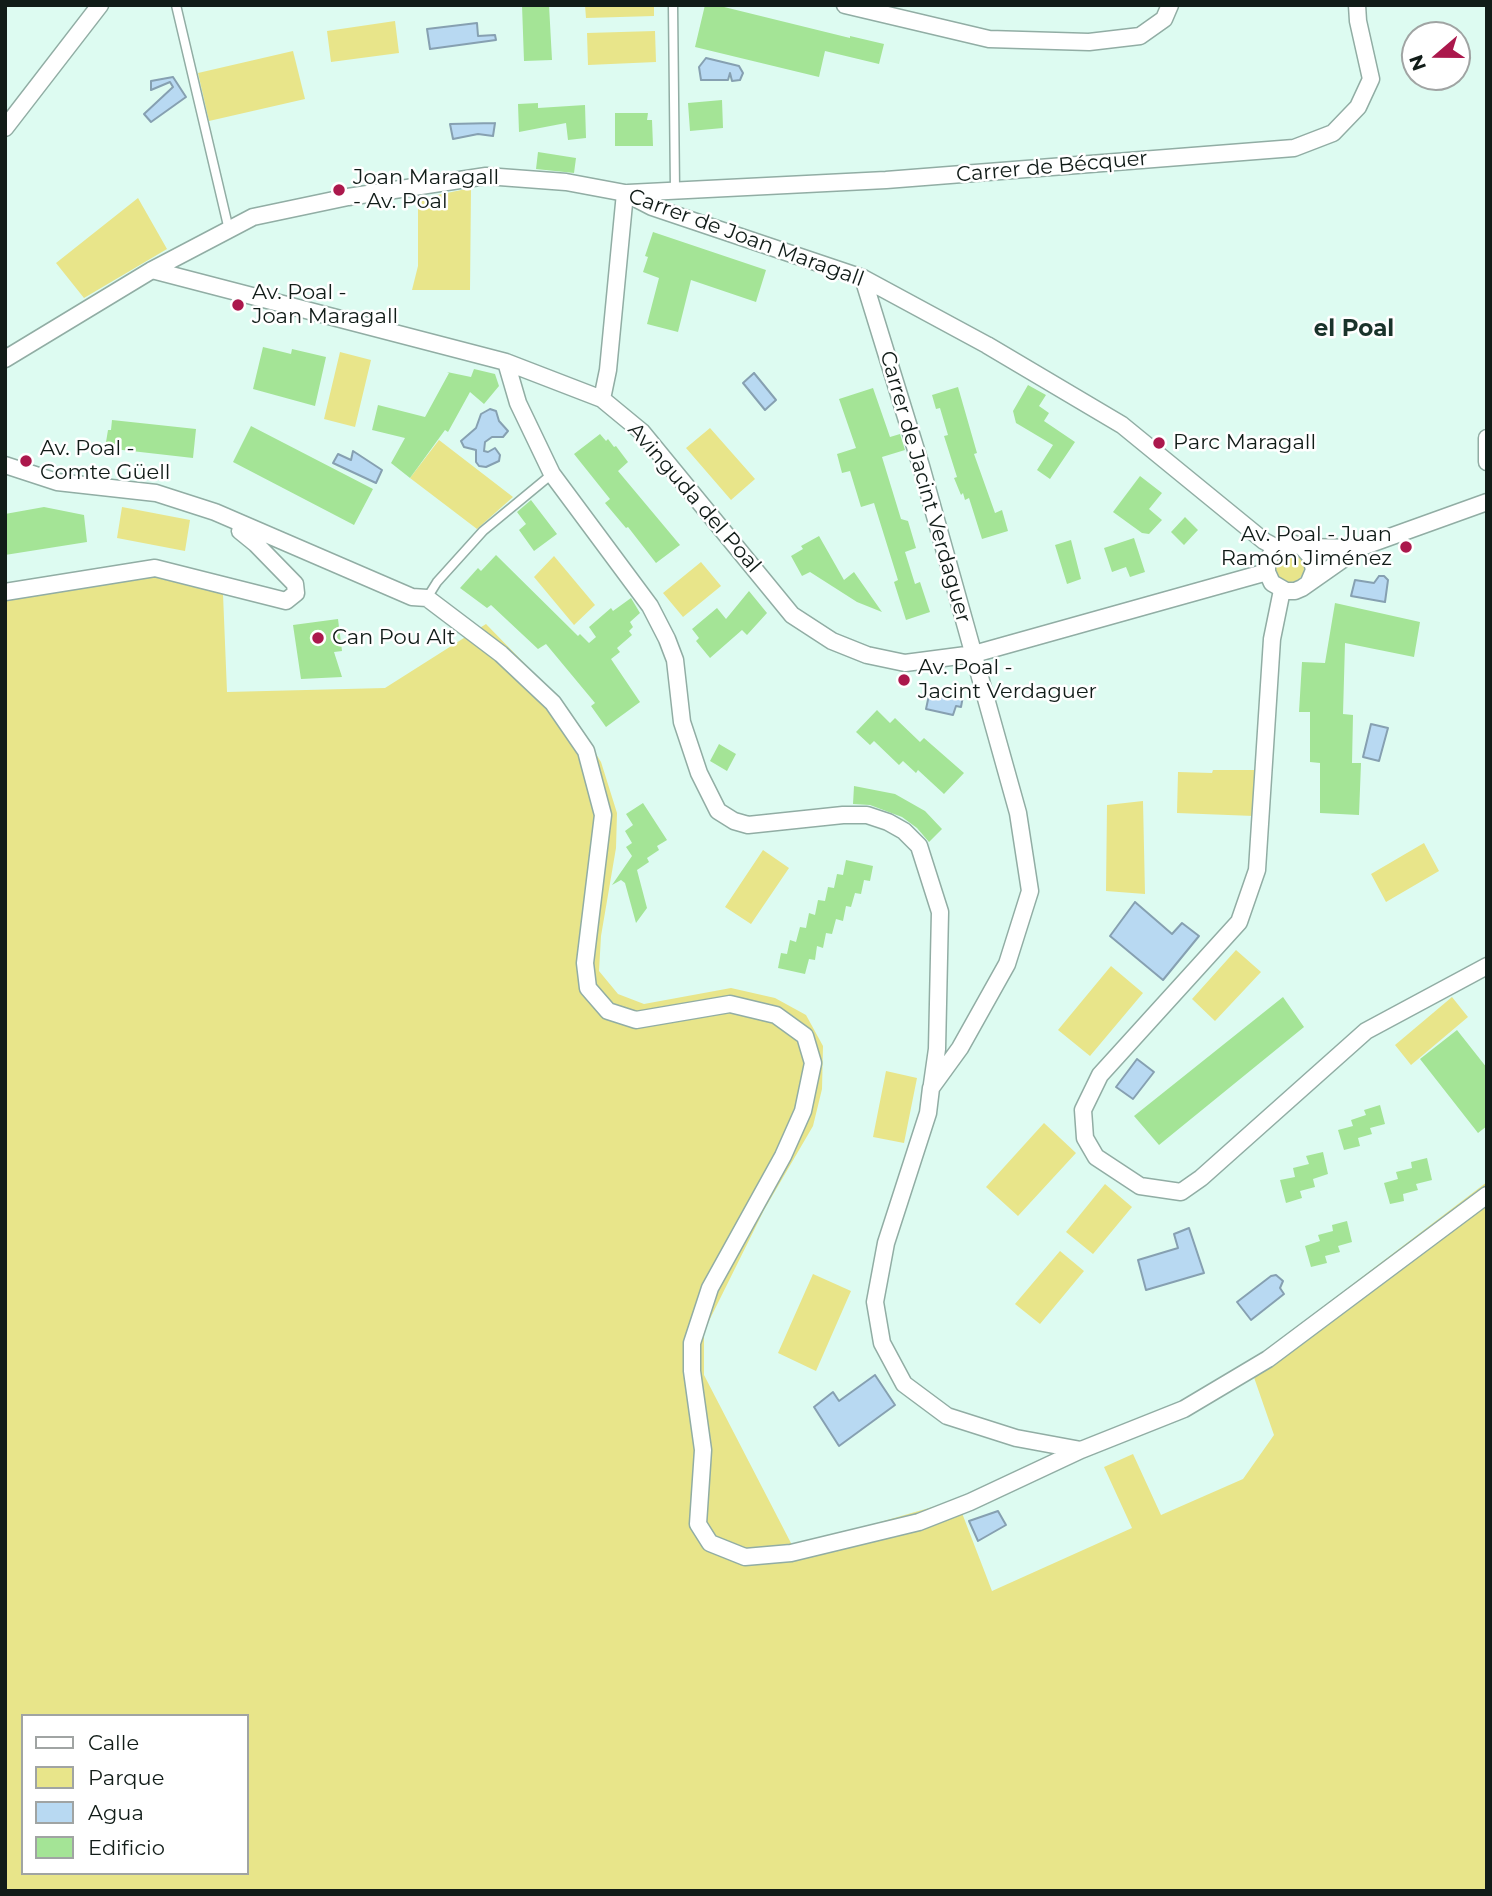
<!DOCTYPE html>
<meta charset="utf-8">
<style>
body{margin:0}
#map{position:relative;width:1492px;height:1896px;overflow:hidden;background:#ddfbf1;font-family:Montserrat,sans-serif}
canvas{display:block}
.frame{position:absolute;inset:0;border:7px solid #111c18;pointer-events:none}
.legend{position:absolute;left:21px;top:1714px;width:228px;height:161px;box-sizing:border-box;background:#fff;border:2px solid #a0a4a3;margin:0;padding:9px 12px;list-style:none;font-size:21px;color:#111c18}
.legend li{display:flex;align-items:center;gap:14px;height:35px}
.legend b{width:35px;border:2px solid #a0a4a3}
.north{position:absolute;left:1401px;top:21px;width:70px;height:70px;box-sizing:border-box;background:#fff;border:2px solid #a0a4a3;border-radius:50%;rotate:250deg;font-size:19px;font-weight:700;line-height:28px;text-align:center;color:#111c18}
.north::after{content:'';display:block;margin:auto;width:24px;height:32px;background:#ab184c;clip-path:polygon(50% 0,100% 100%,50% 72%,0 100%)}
</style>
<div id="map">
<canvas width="1492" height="1896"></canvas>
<div class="frame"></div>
<ul class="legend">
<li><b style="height:9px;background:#fff"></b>Calle</li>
<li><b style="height:19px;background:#e8e58a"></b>Parque</li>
<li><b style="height:19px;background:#b8d9f2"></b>Agua</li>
<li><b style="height:19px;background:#a4e496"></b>Edificio</li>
</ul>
<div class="north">N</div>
</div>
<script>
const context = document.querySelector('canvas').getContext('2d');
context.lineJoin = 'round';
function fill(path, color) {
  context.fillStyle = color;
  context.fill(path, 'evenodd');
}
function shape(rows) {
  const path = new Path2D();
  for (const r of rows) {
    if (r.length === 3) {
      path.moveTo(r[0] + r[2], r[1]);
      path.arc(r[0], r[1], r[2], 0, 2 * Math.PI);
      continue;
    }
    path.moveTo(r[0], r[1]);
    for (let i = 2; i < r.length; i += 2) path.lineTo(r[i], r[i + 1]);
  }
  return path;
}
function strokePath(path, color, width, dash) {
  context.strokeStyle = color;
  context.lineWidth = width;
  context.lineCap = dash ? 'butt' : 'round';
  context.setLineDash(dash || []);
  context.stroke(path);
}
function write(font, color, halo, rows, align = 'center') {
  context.font = font + ' Montserrat,sans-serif';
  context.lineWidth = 5;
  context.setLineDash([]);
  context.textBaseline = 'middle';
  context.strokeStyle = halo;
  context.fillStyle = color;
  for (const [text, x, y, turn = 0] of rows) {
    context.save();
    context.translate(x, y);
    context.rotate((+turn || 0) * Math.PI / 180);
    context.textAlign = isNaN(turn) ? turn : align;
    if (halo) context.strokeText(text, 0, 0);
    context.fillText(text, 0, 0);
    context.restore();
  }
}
fill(shape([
 [585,5,654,5,654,16,586,18],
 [395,21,399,53,331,62,327,31],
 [655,31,656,62,588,65,587,33],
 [293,51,305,99,209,121,198,73],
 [471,188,470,290,412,290,418,266,418,199],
 [138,198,167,249,84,298,56,263],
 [340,352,371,360,355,427,324,419],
 [710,428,755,479,731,500,686,448],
 [439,440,513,497,477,529,410,478],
 [122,507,190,520,185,551,117,538],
 [1290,568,14],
 [554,556,595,605,574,625,534,577],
 [701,562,721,586,683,617,663,593],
 [145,575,223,594,227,692,385,688,486,624,566,706,601,762,617,813,616,848,601,936,599,971,618,994,644,1004,731,988,775,998,806,1015,823,1046,822,1089,813,1126,764,1210,704,1331,704,1375,793,1547,957,1500,992,1591,1132,1528,1104,1467,1133,1454,1161,1515,1243,1479,1274,1435,1249,1363,1487,1182,1487,1891,5,1891,5,594],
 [23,1716,247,1716,247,1873,23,1873],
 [1213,770,1255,770,1254,816,1177,813,1178,772,1212,773],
 [1143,801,1145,894,1106,891,1107,805],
 [1424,843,1439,871,1386,902,1371,874],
 [763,850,789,868,751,924,725,907],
 [1236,950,1261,972,1215,1021,1192,999],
 [1111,966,1143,993,1090,1056,1058,1030],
 [1452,997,1468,1017,1411,1065,1395,1045],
 [886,1071,917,1078,904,1143,873,1137],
 [1044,1123,1076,1153,1018,1216,986,1187],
 [1105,1184,1132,1207,1093,1254,1066,1232],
 [1060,1251,1084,1271,1040,1324,1015,1304],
 [813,1274,851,1291,816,1371,778,1353]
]), '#e8e58a');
const water = shape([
 [477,23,478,36,495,35,496,40,430,49,427,29,477,23],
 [706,58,739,66,743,73,740,80,732,81,730,73,728,80,701,80,699,67,706,58],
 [173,77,186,97,151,122,144,114,173,87,170,82,151,90,151,81,173,77],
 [495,123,493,136,478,134,453,139,450,124,495,123],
 [754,373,776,400,765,410,743,383,754,373],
 [490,409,496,411,499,421,508,431,503,437,492,437,485,442,484,451,488,452,495,448,500,455,499,461,486,467,479,466,476,462,476,450,464,447,461,441,476,428,481,414,490,409],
 [353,451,382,470,376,483,333,463,338,454,351,460,353,451],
 [1379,576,1384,576,1388,580,1385,602,1351,596,1355,580,1374,583,1379,576],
 [952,693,963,696,961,707,956,706,953,715,926,709,929,695,950,699,952,693],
 [1371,724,1388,728,1379,761,1363,757,1371,724],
 [1135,902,1172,934,1182,923,1199,936,1163,980,1110,936,1135,902],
 [1137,1059,1154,1072,1133,1099,1116,1087,1137,1059],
 [1189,1228,1204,1273,1146,1290,1138,1260,1178,1248,1174,1234,1189,1228],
 [1276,1275,1283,1281,1280,1288,1284,1294,1251,1320,1237,1302,1271,1276,1276,1275],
 [875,1375,895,1405,839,1446,814,1407,833,1392,839,1401,875,1375],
 [998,1511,1006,1525,978,1541,969,1521,998,1511]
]);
fill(water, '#b8d9f2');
strokePath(water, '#86a0b1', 2);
fill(shape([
 [522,5,549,5,552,60,524,61],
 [705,5,716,5,850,38,850,36,884,44,879,64,825,51,819,77,695,47],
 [722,100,723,128,690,131,688,103],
 [538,103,538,108,585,105,586,138,568,140,566,123,519,132,518,104],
 [615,113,648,113,647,120,652,120,653,146,615,146],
 [538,152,576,158,574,173,536,169],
 [653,232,766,270,756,302,691,280,678,332,647,324,659,278,643,272,648,257,645,256],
 [263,347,291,354,292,349,326,357,315,406,253,389],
 [474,369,495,374,499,386,484,404,470,392,448,432,445,430,410,478,391,463,405,438,372,430,378,405,425,417,449,373,447,372,471,377],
 [1028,385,1046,395,1039,406,1049,413,1044,421,1075,442,1050,479,1037,470,1053,445,1016,423,1013,411],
 [958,387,977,453,974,454,995,513,1002,510,1008,531,982,539,969,498,965,500,963,493,961,495,954,478,957,477,944,436,948,435,940,408,936,409,932,395],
 [873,388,890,437,900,434,905,450,882,457,901,519,908,521,916,548,905,552,915,584,920,582,930,612,906,620,894,582,898,580,874,503,861,507,850,471,842,473,837,454,856,448,839,399],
 [112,420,196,429,193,458,105,448,108,430,111,430],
 [251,426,373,489,354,525,233,462],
 [600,434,606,441,608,439,614,447,616,446,628,462,618,471,680,545,656,563,628,527,626,528,605,503,610,499,574,454],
 [1140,476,1162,493,1149,509,1162,520,1149,534,1142,533,1113,512],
 [531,500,557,534,534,551,519,530,526,524,517,512],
 [44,507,84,515,87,542,5,555,5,514],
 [1185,517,1198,530,1184,545,1171,532],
 [819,536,844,580,854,572,882,612,857,602,810,572,802,576,791,556,803,549,801,546],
 [1134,538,1145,572,1130,577,1126,567,1112,572,1104,548],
 [1071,540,1081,579,1067,584,1055,545],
 [496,555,578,636,580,634,589,643,596,637,589,627,611,608,613,611,631,598,640,613,630,622,633,627,629,631,632,635,617,648,620,652,611,659,640,702,606,727,591,706,595,703,546,644,538,649,491,605,487,608,460,588,478,568,481,571],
 [749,591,767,613,747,635,742,630,710,658,696,641,699,638,692,629,717,608,726,619],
 [1335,603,1420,622,1414,657,1345,643,1343,714,1353,715,1352,763,1361,763,1359,815,1320,813,1320,763,1310,762,1310,712,1299,712,1302,662,1325,663],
 [338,619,342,651,334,652,342,677,301,679,293,625],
 [877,710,890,723,895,718,920,742,924,738,964,773,944,794,918,770,916,773,903,761,899,765,874,741,870,745,856,732],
 [719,744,736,754,727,771,710,761],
 [854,786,895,794,925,811,942,829,929,842,917,828,902,817,870,805,853,804],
 [643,803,667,840,657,846,659,850,647,858,649,862,637,870,647,908,636,923,625,883,621,880,612,885,632,856,626,847,632,843,625,831,633,825,626,814],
 [846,860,873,866,870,881,864,880,861,894,855,893,851,907,846,906,843,921,836,919,832,934,826,933,823,948,817,946,815,960,809,959,805,974,778,968,781,953,787,954,790,940,796,942,800,927,806,928,809,913,815,915,818,900,825,901,828,887,834,888,837,874,843,875],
 [1283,997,1304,1027,1159,1145,1134,1116],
 [1457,1030,1487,1068,1487,1126,1478,1133,1420,1059],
 [1380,1105,1385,1124,1370,1128,1372,1134,1358,1138,1360,1146,1344,1150,1338,1130,1353,1126,1351,1120,1366,1115,1364,1110],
 [1323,1152,1328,1174,1313,1179,1315,1187,1300,1191,1302,1198,1286,1203,1280,1180,1295,1177,1293,1168,1309,1164,1306,1156],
 [1427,1158,1432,1180,1416,1184,1418,1190,1403,1194,1404,1201,1390,1204,1384,1183,1398,1179,1396,1172,1412,1168,1411,1162],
 [1347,1221,1352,1242,1338,1246,1340,1252,1325,1256,1327,1263,1311,1267,1305,1246,1320,1241,1318,1235,1333,1231,1332,1225]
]), '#a4e496');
const service = shape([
 [176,5,229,230],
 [673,5,675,190],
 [427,598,437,582,483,531,552,474]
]);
const minor = shape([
 [845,5,989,39,1089,42,1140,36,1164,19,1170,5],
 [5,128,100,5],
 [628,193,886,180,1294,148,1333,133,1358,107,1371,79,1358,21,1357,5],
 [152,270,506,362,602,399,642,432,792,615,832,641,867,655,905,663,974,654,1267,572],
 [863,278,921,466,1018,813,1030,891,1007,964,960,1048,931,1088,928,1113,886,1243,875,1302,882,1343,904,1384,947,1416,1016,1438,1081,1450],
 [5,359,152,270,253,217,348,197,486,176,566,182,625,193,652,207,863,278,987,345,1122,425,1264,541,1277,548],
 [506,362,518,403,552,474,650,606,667,639,675,660,682,722,699,773,718,811,734,821,748,825,843,815,867,815,888,822,904,831,919,846,940,912,937,1049,932,1084],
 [602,399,608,370,625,193],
 [1487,438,1487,462],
 [5,465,57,482,156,493,215,512,412,597,427,598,501,654,553,703,586,751,603,815,585,963,588,988,608,1011,636,1020,730,1004,776,1015,805,1036,813,1063,803,1111,783,1156,710,1288,692,1343,692,1371,703,1450,698,1524,710,1543,745,1557,791,1553,919,1522,970,1502,1081,1450,1184,1409,1268,1359,1487,1195],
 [1302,547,1359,548],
 [1309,582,1314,570,1311,557,1302,547,1294,544,1285,545,1271,554,1267,563,1267,572,1272,583,1286,591,1295,591,1302,588,1359,548,1487,502],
 [1282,590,1272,639,1257,870,1239,922,1100,1075,1083,1110,1085,1138,1096,1157,1140,1186,1181,1192,1201,1178,1366,1031,1487,966],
 [5,592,155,568,286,601,296,593,295,584,256,544,240,531]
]);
strokePath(service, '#91ada4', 11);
strokePath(minor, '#91ada4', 19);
strokePath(service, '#fff', 8);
strokePath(minor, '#fff', 16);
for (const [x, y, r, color] of [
 [339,190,7,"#ab184c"],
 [238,305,7,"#ab184c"],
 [1159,443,7,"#ab184c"],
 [26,461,7,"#ab184c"],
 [1406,547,7,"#ab184c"],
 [318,638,7,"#ab184c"],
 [904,680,7,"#ab184c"]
]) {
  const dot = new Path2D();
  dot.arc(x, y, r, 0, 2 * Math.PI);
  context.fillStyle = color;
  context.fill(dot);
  strokePath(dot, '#fff', 2.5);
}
write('21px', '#111c18', '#fff', [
 ["Carrer de Bécquer",1052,167,-5],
 ["Carrer de Joan Maragall",746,238,20],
 ["Carrer de Jacint Verdaguer",925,487,74],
 ["Avinguda del Poal",694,498,49]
]);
write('21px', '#111c18', '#fff', [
 ["Joan Maragall",353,178],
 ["- Av. Poal",353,202],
 ["Av. Poal -",252,293],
 ["Joan Maragall",252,317],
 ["Parc Maragall",1173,443],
 ["Av. Poal -",40,449],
 ["Comte Güell",40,473],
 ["Av. Poal - Juan",1392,535,"right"],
 ["Ramón Jiménez",1392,559,"right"],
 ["Can Pou Alt",332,638],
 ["Av. Poal -",918,668],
 ["Jacint Verdaguer",918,692]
], 'left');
write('bold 23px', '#1a332b', '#fff', [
 ["el Poal",1354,329]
]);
</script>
